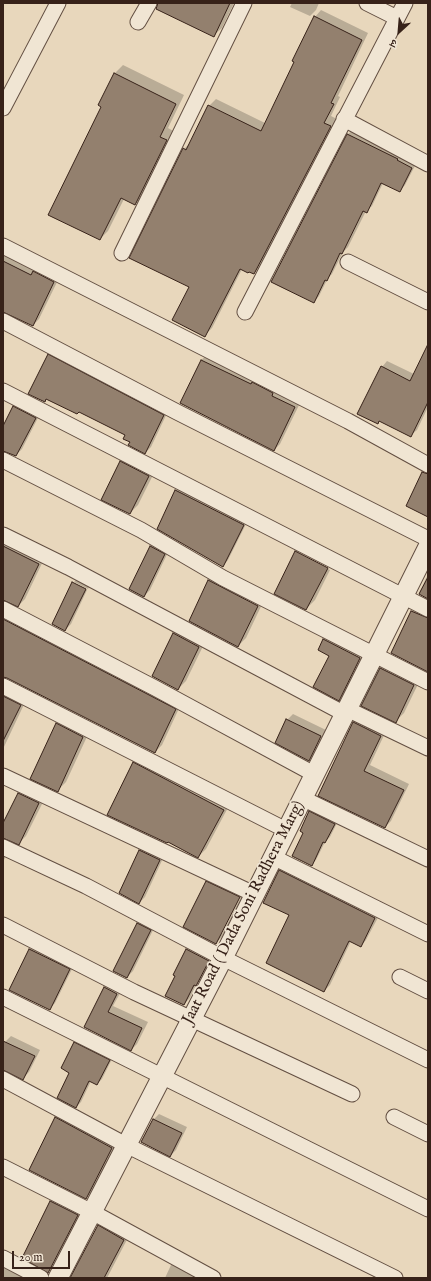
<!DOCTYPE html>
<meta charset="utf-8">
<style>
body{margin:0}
#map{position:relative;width:431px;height:1281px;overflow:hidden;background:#e8d7bc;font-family:"IM FELL English","Noto Serif Devanagari",serif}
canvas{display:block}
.frame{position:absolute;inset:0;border:4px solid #372219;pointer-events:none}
.north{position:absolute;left:379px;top:12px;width:40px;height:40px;-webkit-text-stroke:3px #f0e5d3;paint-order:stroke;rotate:206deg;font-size:11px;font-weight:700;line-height:16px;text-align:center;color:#372219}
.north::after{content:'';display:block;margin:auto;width:14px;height:18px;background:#372219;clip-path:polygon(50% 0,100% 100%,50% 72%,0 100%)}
.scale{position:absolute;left:12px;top:1251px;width:58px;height:18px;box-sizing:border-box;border:2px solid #372219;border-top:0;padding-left:5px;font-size:12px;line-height:14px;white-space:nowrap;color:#372219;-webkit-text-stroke:3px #f0e5d3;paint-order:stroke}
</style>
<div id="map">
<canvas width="431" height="1281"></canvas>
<div class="frame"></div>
<div class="north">उ</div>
<div class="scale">20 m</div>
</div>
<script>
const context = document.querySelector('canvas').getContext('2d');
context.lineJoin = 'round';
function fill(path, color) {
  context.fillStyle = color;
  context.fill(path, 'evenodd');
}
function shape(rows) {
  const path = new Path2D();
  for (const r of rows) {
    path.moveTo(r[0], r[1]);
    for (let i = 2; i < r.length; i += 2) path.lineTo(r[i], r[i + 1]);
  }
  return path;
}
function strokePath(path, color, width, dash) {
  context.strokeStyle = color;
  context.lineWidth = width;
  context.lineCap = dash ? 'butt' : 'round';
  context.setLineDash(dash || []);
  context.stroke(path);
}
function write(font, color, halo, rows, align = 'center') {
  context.font = font + ' "IM FELL English",serif';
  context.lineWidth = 3.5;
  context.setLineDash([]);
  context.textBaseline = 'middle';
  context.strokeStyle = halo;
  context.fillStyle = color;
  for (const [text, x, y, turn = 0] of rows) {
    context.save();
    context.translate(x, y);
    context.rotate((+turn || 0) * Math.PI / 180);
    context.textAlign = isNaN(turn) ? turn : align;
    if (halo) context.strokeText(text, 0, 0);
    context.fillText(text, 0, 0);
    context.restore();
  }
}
fill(shape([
 [159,3,234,3,222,28,213,36],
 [292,3,319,3,316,10,310,16,290,7],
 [321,10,368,33,338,96,340,97,331,116,337,119,261,266,254,273,242,269,212,328,205,335,190,287,184,149,191,142,209,106,216,99,265,123,296,62,315,17],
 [123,65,184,95,168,128,175,132,144,196,135,204,124,199,108,231,100,239,102,106,114,74],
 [354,129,417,162,405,185,400,191,383,183,372,206,366,211,348,247,343,252,332,274,328,278,319,296,314,302,272,282,348,134],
 [3,252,60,276,39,319,33,325,3,312],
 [428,346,428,407,417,430,411,435,382,367,387,361,414,374],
 [54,349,169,409,151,447,145,453,131,442,126,434,79,411,47,398,44,401,48,355],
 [207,355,301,401,280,444,274,450,201,360],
 [20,401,41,412,22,449,16,455,3,450,3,428,14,407],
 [130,453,157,467,138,505,130,513,121,462],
 [182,484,249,518,228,560,223,566,158,529,176,490],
 [3,534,45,557,25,599,18,606,3,599],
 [157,541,170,548,150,590,144,596,131,589,151,546],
 [305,543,335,559,331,568,298,551,298,554,330,570,315,600,306,609,296,552],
 [217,573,265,598,246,638,238,646,190,620,209,580],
 [428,574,428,598,419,593],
 [79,577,91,582,88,589,74,582],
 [74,582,74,584,87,590,71,624,65,630],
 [419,605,428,610,428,671,392,653,412,611],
 [12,613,182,702,162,745,155,752,3,674,3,624],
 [182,625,207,638,186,681,178,689,174,633],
 [330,634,366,652,345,694,339,699,330,655,319,650,324,640],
 [389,660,422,676,404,713,396,721,362,705,381,668],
 [3,686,28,696,3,749],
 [293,714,326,730,315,754,309,760,287,720],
 [65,715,91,728,66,782,57,791,57,724],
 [360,717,387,729,370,765,409,784,391,821,385,827,319,795,354,723],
 [142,755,231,802,206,849,198,857,134,763],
 [26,786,46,796,26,836,19,843,3,837,3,825,19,794],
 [315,807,339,819,330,837,325,842,316,860,311,865,305,832,310,812],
 [3,845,9,849,3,862],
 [146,845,165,854,145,897,139,903,140,850],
 [286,865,381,912,366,940,361,946,351,941,330,985,324,991,290,915,280,871],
 [215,873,247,889,224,935,216,943,207,882],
 [241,892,243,893,222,934,220,934],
 [144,918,156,924,133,971,127,977,138,924],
 [36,943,75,963,55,1003,49,1009,10,990,30,949],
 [192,943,214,955,202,979,196,985,190,998,184,1004,176,975,174,974,187,949],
 [111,982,123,988,113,1006,148,1022,137,1044,131,1050,85,1027,105,988],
 [11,1036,40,1050,29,1072,23,1078,3,1070,3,1047,5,1042],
 [79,1038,114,1055,102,1079,97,1084,91,1081,81,1102,76,1107,71,1072,74,1043],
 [65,1109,120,1139,95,1189,86,1198,56,1118],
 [159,1114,187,1127,176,1150,170,1156,153,1120],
 [56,1196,83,1210,53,1266,48,1272,51,1201],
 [106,1218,131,1232,107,1278,72,1278,98,1226],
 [3,1255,44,1278,3,1278],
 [177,1260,211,1278,165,1278,171,1265]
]), '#0003');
const building = shape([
 [158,3,230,3,214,37,156,9,158,3],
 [314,16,362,40,331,103,334,104,324,123,331,126,254,274,249,272,248,273,240,269,205,337,172,320,189,287,129,258,183,148,186,150,208,105,261,131,294,62,292,61,314,16],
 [114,73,176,104,160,137,167,140,135,205,121,198,100,240,48,215,101,107,98,105,114,73],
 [347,134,398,159,397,160,412,168,400,192,381,183,367,213,363,211,342,254,340,253,327,281,325,280,314,303,271,282,347,134],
 [3,261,31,275,33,271,54,282,33,326,3,312,3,261],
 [428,344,428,402,411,437,379,421,378,424,357,414,381,366,410,381,428,344],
 [48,354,164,415,145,454,128,445,130,442,123,439,125,435,79,412,77,414,46,399,45,402,28,394,48,354],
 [201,360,251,384,252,382,273,393,272,396,295,407,274,451,180,403,201,360],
 [13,406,36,418,16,456,3,451,3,426,13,406],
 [120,461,149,476,130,514,101,500,120,461],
 [422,472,428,474,428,517,406,506,422,472],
 [175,490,244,525,223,567,157,529,175,490],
 [3,546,39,564,18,607,3,600,3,546],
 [150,546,165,554,144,597,129,589,150,546],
 [295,551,328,568,306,610,274,594,295,551],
 [428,577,428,599,419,594,428,577],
 [208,580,258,606,238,647,189,621,208,580],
 [72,582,86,589,65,631,52,624,72,582],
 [411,611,428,618,428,672,391,653,411,611],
 [3,619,176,709,155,753,7,678,3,677,3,619],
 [173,633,199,647,178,690,152,676,173,633],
 [323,639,360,658,339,701,313,687,329,656,318,650,323,639],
 [380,668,414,685,396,723,361,706,380,668],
 [3,696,21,705,3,741,3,696],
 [286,719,321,736,309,761,275,743,286,719],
 [353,722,381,736,364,771,404,790,385,828,318,796,353,722],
 [56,723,83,737,58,792,30,779,56,723],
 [133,762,224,810,198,858,168,842,167,843,107,815,133,762],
 [18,793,39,803,19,845,3,838,3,823,18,793],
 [309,811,335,824,325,843,323,842,312,866,292,856,303,833,300,831,309,811],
 [139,850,160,860,139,904,119,893,139,850],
 [279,870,375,918,361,947,349,941,324,992,266,963,289,915,263,903,279,870],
 [206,881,240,897,216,944,183,927,206,881],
 [137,923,151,930,127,978,113,971,137,923],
 [29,949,70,969,50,1010,9,990,29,949],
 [186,949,209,961,196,986,194,985,184,1005,165,996,175,976,173,975,186,949],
 [104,987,117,994,108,1012,142,1028,131,1051,84,1027,104,987],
 [3,1041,35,1056,23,1080,3,1070,3,1041],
 [74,1042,110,1060,97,1085,89,1081,76,1108,57,1098,69,1073,61,1068,74,1042],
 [55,1117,112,1148,86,1199,29,1170,55,1117],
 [153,1119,182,1133,170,1157,141,1142,153,1119],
 [50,1201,78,1215,48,1273,22,1258,50,1201],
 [98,1225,124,1240,115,1257,104,1278,70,1278,98,1225]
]);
fill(building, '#93806e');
strokePath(building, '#372219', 1);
const minor = shape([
 [367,3,397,18],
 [138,22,149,3],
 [3,108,58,3],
 [344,119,428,164],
 [3,246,348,421,428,465],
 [122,253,244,3],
 [348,262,428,302],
 [245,312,405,3],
 [3,321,177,412,428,539],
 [3,391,428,609],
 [3,460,141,530,223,578,428,682],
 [3,535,68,567,345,714],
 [3,609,155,688,314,774],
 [3,686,286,830],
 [347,709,428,748],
 [3,776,254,894],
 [302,798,428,859],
 [3,847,86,886,223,958,428,1060],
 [273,857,428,934],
 [3,925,134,992,352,1094],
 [400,977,428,991],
 [3,997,428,1209],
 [3,1079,126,1145,395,1278],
 [394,1117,428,1134],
 [3,1167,92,1212,213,1278],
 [3,1258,41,1278]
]);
const tertiary = shape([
 [58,1278,223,958,428,547]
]);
strokePath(minor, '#634f42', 17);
strokePath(tertiary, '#634f42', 21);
strokePath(minor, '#f0e5d3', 15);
strokePath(tertiary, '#f0e5d3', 19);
write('16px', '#372219', '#f0e5d3', [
 ["Jaat Road ( Dada Soni Radhera Marg)",244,913,-63]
]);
</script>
